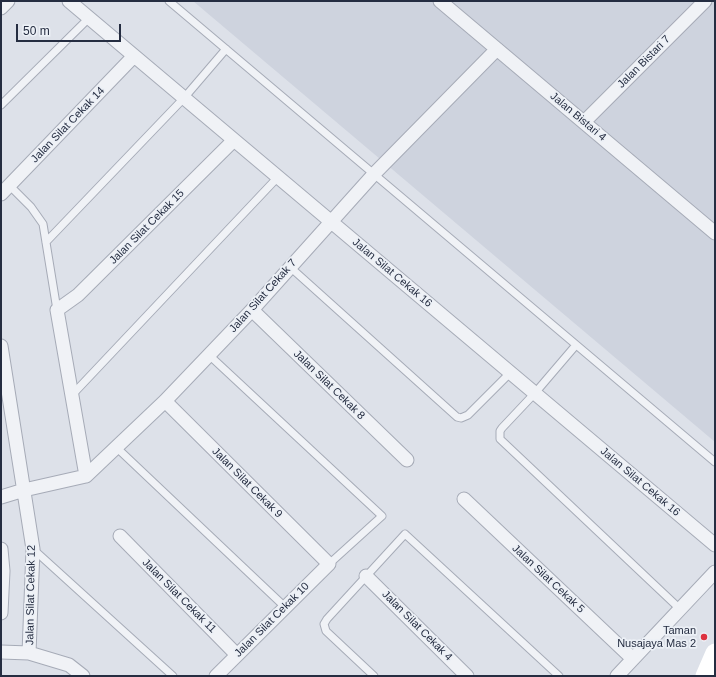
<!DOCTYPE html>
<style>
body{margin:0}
#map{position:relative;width:716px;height:677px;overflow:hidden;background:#dde1e9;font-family:Arial,sans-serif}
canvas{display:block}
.frame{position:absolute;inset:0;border:2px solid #252d41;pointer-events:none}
.scale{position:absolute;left:16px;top:24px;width:105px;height:18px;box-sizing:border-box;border:2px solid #252d41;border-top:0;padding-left:5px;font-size:12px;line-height:14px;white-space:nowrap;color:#252d41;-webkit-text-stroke:3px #ecf0f6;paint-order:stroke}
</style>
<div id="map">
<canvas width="716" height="677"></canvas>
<div class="frame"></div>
<div class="scale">50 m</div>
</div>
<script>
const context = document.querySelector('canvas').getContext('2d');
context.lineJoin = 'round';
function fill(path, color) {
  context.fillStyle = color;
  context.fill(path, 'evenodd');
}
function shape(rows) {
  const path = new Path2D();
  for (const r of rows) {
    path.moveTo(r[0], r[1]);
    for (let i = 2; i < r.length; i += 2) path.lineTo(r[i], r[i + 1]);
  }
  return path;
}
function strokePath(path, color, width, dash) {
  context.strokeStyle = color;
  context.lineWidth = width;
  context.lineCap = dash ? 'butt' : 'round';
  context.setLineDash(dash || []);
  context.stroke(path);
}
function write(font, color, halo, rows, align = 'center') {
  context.font = font + ' Arial,sans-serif';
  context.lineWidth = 3.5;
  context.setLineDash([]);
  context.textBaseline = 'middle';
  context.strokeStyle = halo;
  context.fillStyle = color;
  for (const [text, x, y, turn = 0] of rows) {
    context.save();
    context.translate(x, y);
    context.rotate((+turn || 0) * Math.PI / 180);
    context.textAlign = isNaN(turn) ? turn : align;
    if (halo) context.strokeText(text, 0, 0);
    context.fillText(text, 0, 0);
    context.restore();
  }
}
fill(shape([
 [193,1,715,1,715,442]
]), '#ced3de');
const lane = shape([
 [169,1,715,462],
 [1,105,89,18],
 [10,186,31,207,43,224,57,310],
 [46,242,184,98,226,49],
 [290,267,457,417,461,418,468,415,510,373],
 [576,345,535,393,502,428,500,431,500,439,680,609],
 [209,355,382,516,329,564],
 [72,395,278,177],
 [116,447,285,607],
 [33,549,173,676],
 [374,676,326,631,324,624,327,619,405,534,559,676]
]);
const street = shape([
 [69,1,715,545],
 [440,1,715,233],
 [1,8,8,1],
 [584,122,705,1],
 [1,194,134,56],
 [252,310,407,460],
 [1,346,33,549,29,653],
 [165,401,329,564,216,676],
 [86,476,57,310,78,295,234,140],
 [1,497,24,490,86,476,165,401,209,355,252,310,374,174,497,49],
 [464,499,633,659],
 [120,536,237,655],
 [1,549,3,571,1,613],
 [366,576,467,676],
 [1,652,29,653,69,665,83,676],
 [617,676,715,572]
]);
strokePath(lane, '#a6abb7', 9);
strokePath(street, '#a6abb7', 15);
strokePath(lane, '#f0f2f6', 7);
strokePath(street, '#f0f2f6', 13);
strokePath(shape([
 [705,676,715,653]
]), '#fff', 19);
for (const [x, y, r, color] of [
 [704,637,4,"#dd3240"]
]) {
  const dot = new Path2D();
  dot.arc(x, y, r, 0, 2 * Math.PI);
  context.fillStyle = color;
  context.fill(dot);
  strokePath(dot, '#ecf0f6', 1.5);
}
write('11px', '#252d41', '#ecf0f6', [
 ["Jalan Bistari 7",644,62,-45],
 ["Jalan Bistari 4",578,117,40],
 ["Jalan Silat Cekak 14",68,125,-46],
 ["Jalan Silat Cekak 15",147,227,-45],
 ["Jalan Silat Cekak 16",392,273,40],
 ["Jalan Silat Cekak 7",263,296,-48],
 ["Jalan Silat Cekak 8",329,385,44],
 ["Jalan Silat Cekak 16",640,482,40],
 ["Jalan Silat Cekak 9",247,483,45],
 ["Jalan Silat Cekak 5",548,579,43],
 ["Jalan Silat Cekak 12",31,595,-89],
 ["Jalan Silat Cekak 11",179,596,45],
 ["Jalan Silat Cekak 10",272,620,-45],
 ["Jalan Silat Cekak 4",417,626,45]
]);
write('11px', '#252d41', '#ecf0f6', [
 ["Taman",696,631],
 ["Nusajaya Mas 2",696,644]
], 'right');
</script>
